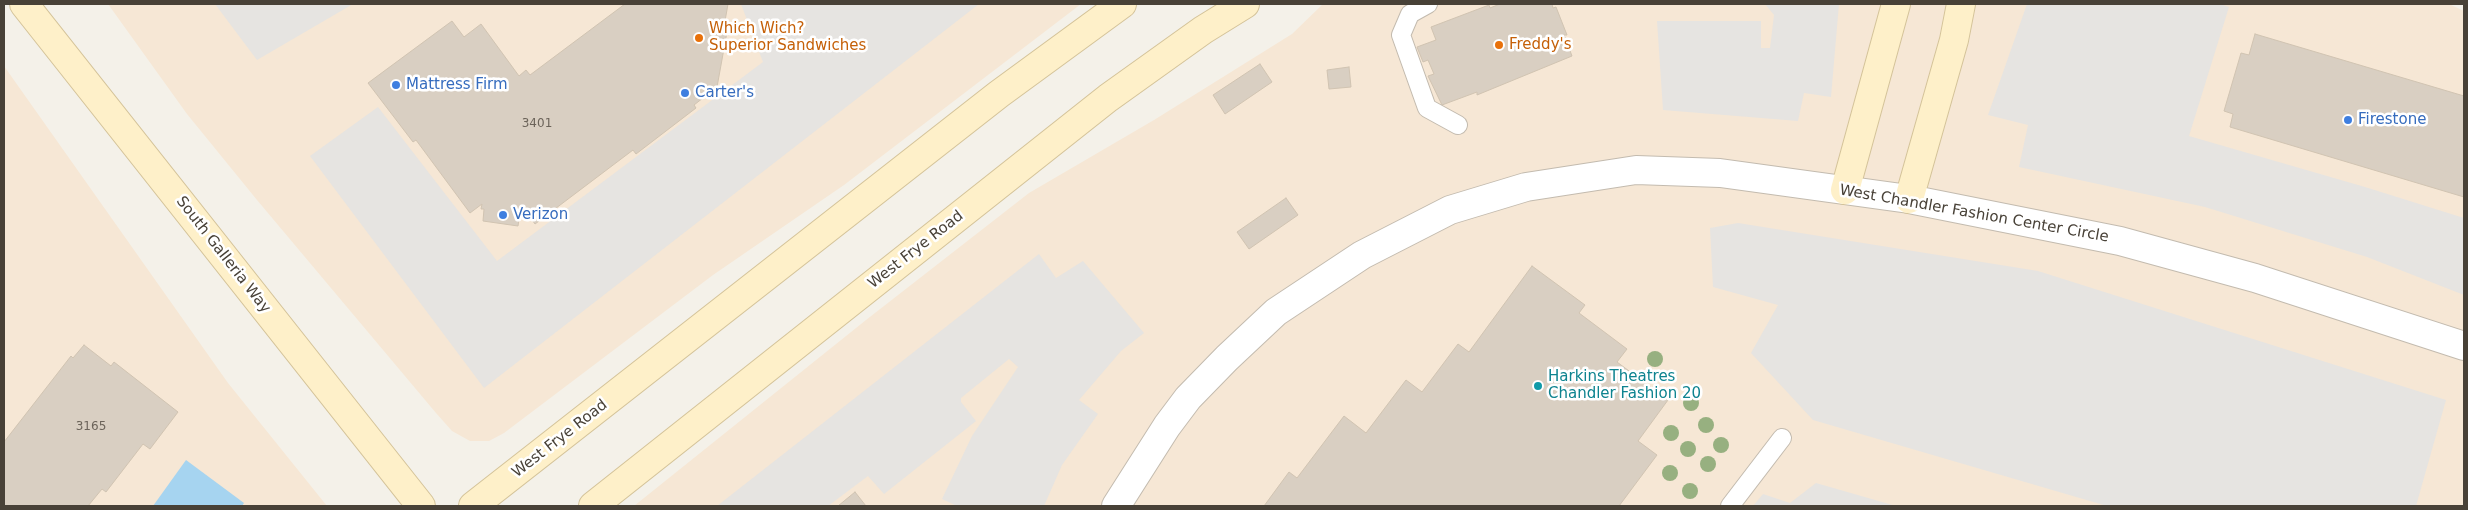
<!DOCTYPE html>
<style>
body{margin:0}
#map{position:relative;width:2468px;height:510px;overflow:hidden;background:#f4f1e9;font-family:"DejaVu Sans",sans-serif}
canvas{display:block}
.frame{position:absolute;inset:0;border:5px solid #484137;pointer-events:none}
</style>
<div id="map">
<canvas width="2468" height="510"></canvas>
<div class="frame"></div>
</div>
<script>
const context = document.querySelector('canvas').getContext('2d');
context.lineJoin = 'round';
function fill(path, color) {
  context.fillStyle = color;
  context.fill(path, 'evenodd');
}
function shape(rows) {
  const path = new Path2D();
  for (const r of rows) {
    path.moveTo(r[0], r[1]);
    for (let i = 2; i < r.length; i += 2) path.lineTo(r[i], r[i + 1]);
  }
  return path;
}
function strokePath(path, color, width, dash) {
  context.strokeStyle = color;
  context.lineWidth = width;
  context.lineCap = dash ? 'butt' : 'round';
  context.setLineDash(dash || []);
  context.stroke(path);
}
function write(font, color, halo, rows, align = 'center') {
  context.font = font + ' "DejaVu Sans",sans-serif';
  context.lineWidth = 5;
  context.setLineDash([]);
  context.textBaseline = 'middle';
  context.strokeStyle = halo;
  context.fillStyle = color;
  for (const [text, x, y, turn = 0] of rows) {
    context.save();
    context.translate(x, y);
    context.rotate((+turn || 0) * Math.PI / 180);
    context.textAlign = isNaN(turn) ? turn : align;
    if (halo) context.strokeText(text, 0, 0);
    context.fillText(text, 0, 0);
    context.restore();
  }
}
fill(shape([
 [108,4,1081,4,844,185,713,275,504,433,489,441,470,441,452,431,436,413,257,200,187,114],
 [1323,4,2449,4,2464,11,2464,506,634,506,866,320,1029,193,1154,120,1292,34],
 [4,66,228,383,327,506,4,506]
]), '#f6e7d5');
fill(shape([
 [215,4,353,4,257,60],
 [741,4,979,4,484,388,310,156,378,107,497,261,763,62],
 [1765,4,1839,4,1831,97,1804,93,1798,121,1663,110,1657,21,1761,21,1761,48,1770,48,1774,15],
 [2027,4,2220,4,2229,7,2189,136,2365,187,2464,218,2464,295,2367,257,2205,207,2019,167,2028,125,1988,115],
 [1738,223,2038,271,2446,400,2416,506,2107,506,1813,420,1751,353,1778,305,1713,287,1710,228],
 [1039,254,1056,278,1083,261,1144,333,1121,351,1079,400,1098,414,1062,465,1044,506,957,506,942,499,972,436,1018,367,1009,359,961,398,961,402,976,421,884,494,868,476,828,506,717,506],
 [1816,483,1896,506,1753,506,1763,494,1790,503]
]), '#e6e4e1');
fill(shape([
 [186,460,244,503,242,506,153,506]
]), '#a6d4f0');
const building = shape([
 [625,4,728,4,725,21,729,21,717,87,694,105,696,108,636,154,633,150,535,224,528,214,520,213,518,226,483,221,484,209,481,209,482,204,470,213,416,140,413,142,368,83,452,21,464,37,481,24,519,76,526,70,530,75,625,4],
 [1500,4,1552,4,1553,8,1556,7,1567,35,1564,35,1572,56,1477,95,1477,92,1442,105,1428,76,1434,74,1428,60,1423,62,1417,47,1436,40,1431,27,1489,5,1490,8,1500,4],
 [2255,34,2464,96,2464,197,2230,127,2233,114,2224,111,2241,53,2249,55,2255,34],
 [1260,64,1272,82,1225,114,1213,95,1260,64],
 [1349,67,1351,87,1329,89,1327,70,1349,67],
 [1286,198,1298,215,1249,249,1237,232,1286,198],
 [1532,266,1585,305,1579,313,1627,349,1617,362,1668,400,1638,441,1657,455,1619,506,1264,506,1289,472,1297,478,1344,416,1366,433,1406,380,1422,392,1458,344,1469,352,1532,266],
 [84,345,111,366,114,362,178,412,150,449,143,444,106,492,102,489,88,506,4,506,4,442,71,356,73,358,84,345],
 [855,492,866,506,838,506,855,492]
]);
fill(building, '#d9cfc2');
strokePath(building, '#d1c4b2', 1);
const lane = shape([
 [1428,4,1410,14,1401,35,1427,108,1458,125],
 [1730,506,1782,438]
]);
const street = shape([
 [1116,506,1167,426,1188,398,1227,358,1276,312,1362,255,1450,210,1526,187,1636,170,1720,173,1909,199,2120,241,2255,278,2464,346]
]);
const secondary = shape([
 [24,4,421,506],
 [1845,190,1896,4],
 [1909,199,1954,40,1961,4],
 [473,506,999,94,1122,4],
 [593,506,1108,98,1203,30,1245,4]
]);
strokePath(lane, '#c3bbaf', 20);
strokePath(street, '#c3bbaf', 30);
strokePath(secondary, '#d4c399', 30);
strokePath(lane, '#fff', 18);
strokePath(street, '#fff', 28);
strokePath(secondary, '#fef0c9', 28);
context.fillStyle = '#97b080';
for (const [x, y] of [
 [1655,359],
 [1691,403],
 [1706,425],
 [1671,433],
 [1721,445],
 [1688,449],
 [1708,464],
 [1670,473],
 [1690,491]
]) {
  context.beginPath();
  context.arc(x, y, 8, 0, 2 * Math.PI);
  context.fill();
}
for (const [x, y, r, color] of [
 [699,38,5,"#e8710a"],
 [1499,45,5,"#e8710a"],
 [396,85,5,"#3f7fe0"],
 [685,93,5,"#3f7fe0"],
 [2348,120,5,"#3f7fe0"],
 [503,215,5,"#3f7fe0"],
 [1538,386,5,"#0f9aa8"]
]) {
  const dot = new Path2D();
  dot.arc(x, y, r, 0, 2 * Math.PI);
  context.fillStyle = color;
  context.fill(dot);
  strokePath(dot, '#fff', 2);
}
write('12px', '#6c645a', null, [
 ["3401",537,124],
 ["3165",91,427]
]);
write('15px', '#c56008', '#fff', [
 ["Which Wich?",709,29],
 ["Superior Sandwiches",709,46],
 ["Freddy's",1509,45]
], 'left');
write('15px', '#366cbe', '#fff', [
 ["Mattress Firm",406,85],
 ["Carter's",695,93],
 ["Firestone",2358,120],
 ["Verizon",513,215]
], 'left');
write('15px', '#484137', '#fff', [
 ["West Chandler Fashion Center Circle",1974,214,10],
 ["West Frye Road",916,250,-38],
 ["South Galleria Way",223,255,52],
 ["West Frye Road",560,439,-38]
]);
write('15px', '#0d838f', '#fff', [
 ["Harkins Theatres",1548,377],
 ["Chandler Fashion 20",1548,394]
], 'left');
</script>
